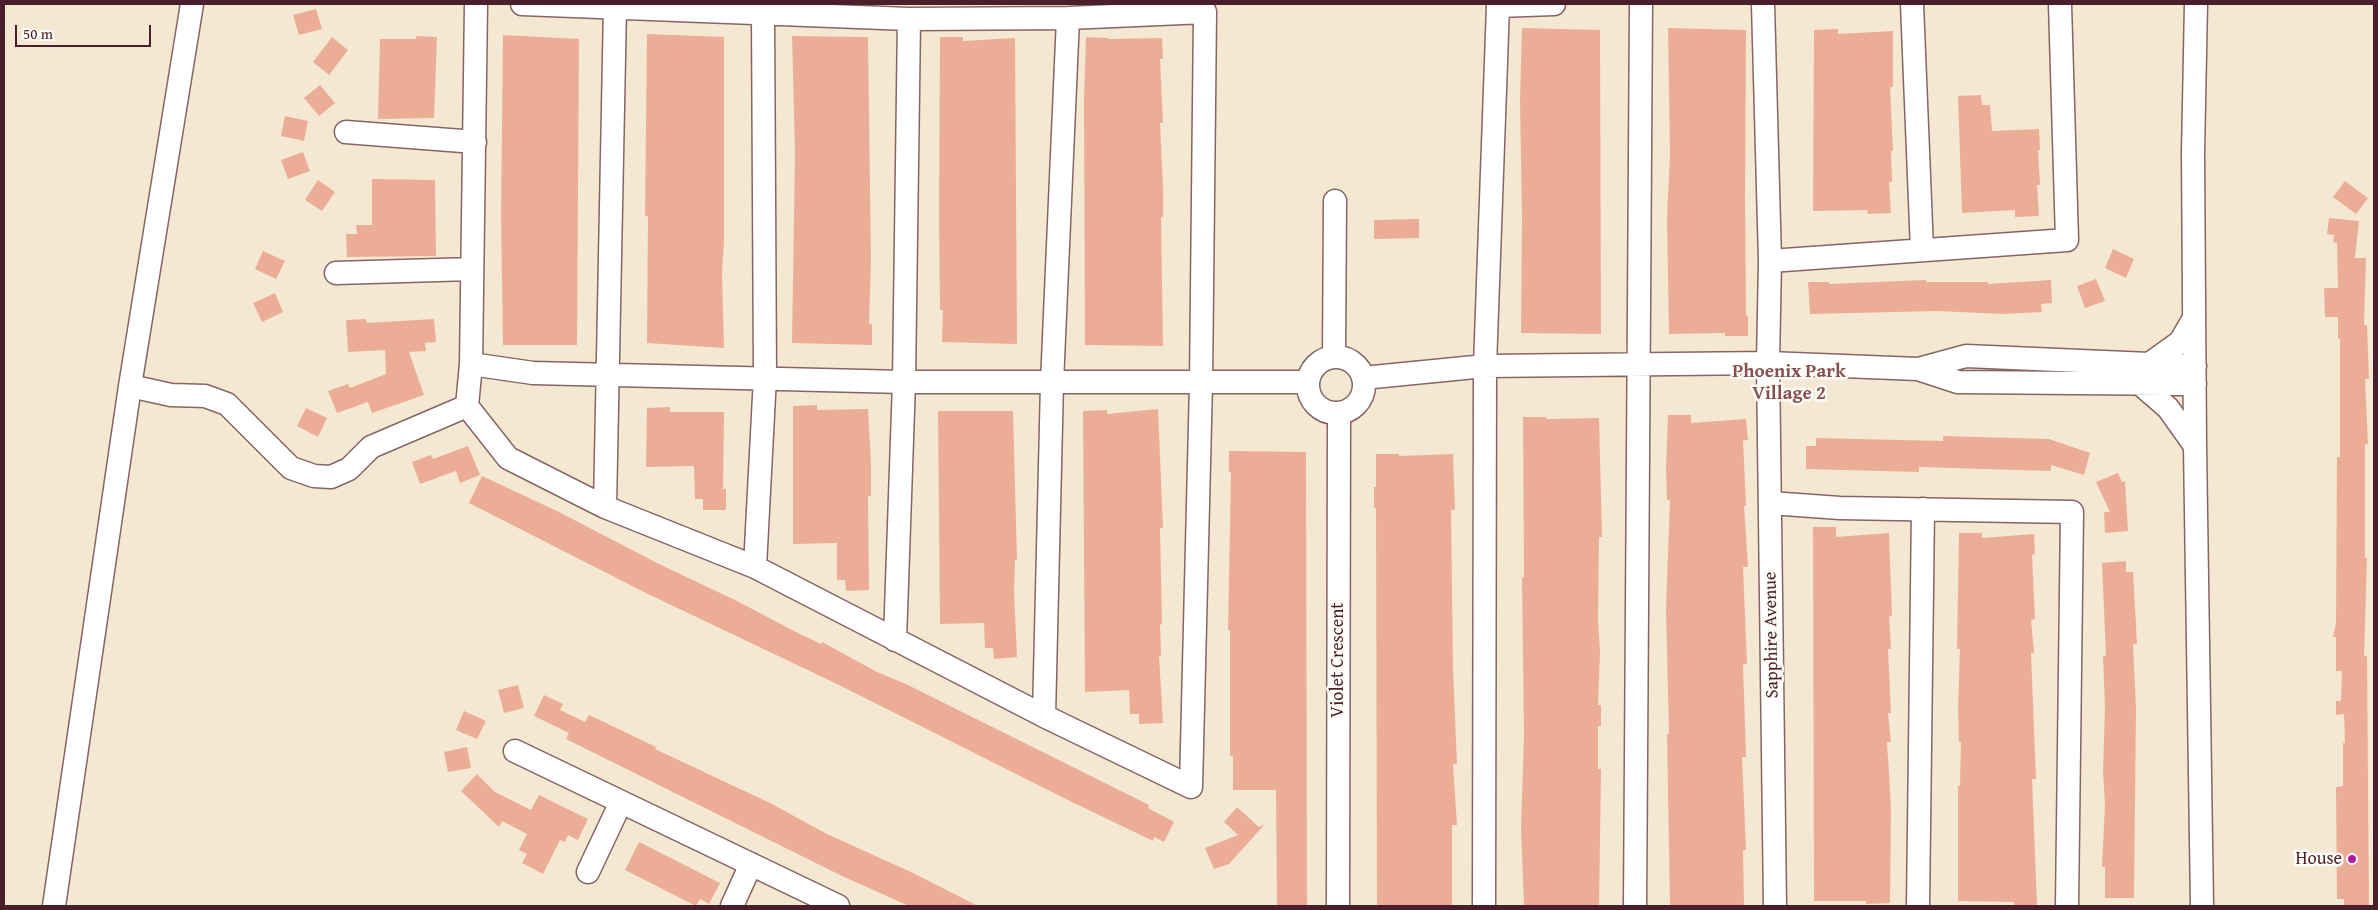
<!DOCTYPE html>
<style>
body{margin:0}
#map{position:relative;width:2378px;height:910px;overflow:hidden;background:#f5e8d2;font-family:"Gentium Book Plus",serif}
canvas{display:block}
.frame{position:absolute;inset:0;border:5px solid #4a1f2b;pointer-events:none}
.scale{position:absolute;left:15px;top:25px;width:136px;height:22px;box-sizing:border-box;border:2px solid #4a1f2b;border-top:0;padding-left:6px;font-size:15px;line-height:18px;white-space:nowrap;color:#4a1f2b;-webkit-text-stroke:4px #fdfcf7;paint-order:stroke}
</style>
<div id="map">
<canvas width="2378" height="910"></canvas>
<div class="frame"></div>
<div class="scale">50 m</div>
</div>
<script>
const context = document.querySelector('canvas').getContext('2d');
context.lineJoin = 'round';
function fill(path, color) {
  context.fillStyle = color;
  context.fill(path, 'evenodd');
}
function shape(rows) {
  const path = new Path2D();
  for (const r of rows) {
    if (r.length === 3) {
      path.moveTo(r[0] + r[2], r[1]);
      path.arc(r[0], r[1], r[2], 0, 2 * Math.PI);
      continue;
    }
    path.moveTo(r[0], r[1]);
    for (let i = 2; i < r.length; i += 2) path.lineTo(r[i], r[i + 1]);
  }
  return path;
}
function strokePath(path, color, width, dash) {
  context.strokeStyle = color;
  context.lineWidth = width;
  context.lineCap = dash ? 'butt' : 'round';
  context.setLineDash(dash || []);
  context.stroke(path);
}
function write(font, color, halo, rows, align = 'center') {
  context.font = font + ' "Gentium Book Plus",serif';
  context.lineWidth = 5;
  context.setLineDash([]);
  context.textBaseline = 'middle';
  context.strokeStyle = halo;
  context.fillStyle = color;
  for (const [text, x, y, turn = 0] of rows) {
    context.save();
    context.translate(x, y);
    context.rotate((+turn || 0) * Math.PI / 180);
    context.textAlign = isNaN(turn) ? turn : align;
    if (halo) context.strokeText(text, 0, 0);
    context.fillText(text, 0, 0);
    context.restore();
  }
}
fill(shape([
 [316,9,322,29,299,35,293,15],
 [1522,28,1600,30,1601,334,1521,333,1522,218,1520,101],
 [1668,28,1746,30,1745,199,1746,315,1748,316,1748,336,1725,336,1725,333,1669,334,1667,217,1670,155],
 [1838,29,1838,34,1893,31,1893,87,1890,87,1893,151,1891,151,1892,182,1889,182,1891,213,1868,214,1867,210,1813,211,1814,30],
 [647,34,724,37,724,241,722,273,724,348,647,343,648,216,645,216],
 [503,35,579,39,577,345,503,345,501,216],
 [416,36,437,37,434,118,378,119,380,39,416,39],
 [792,36,868,37,871,262,869,324,872,324,872,345,792,343,795,152],
 [332,37,348,50,329,75,313,62],
 [940,37,963,37,963,41,1015,38,1017,344,942,342,943,310,940,310,939,216],
 [1086,37,1109,38,1109,39,1162,38,1163,59,1160,59,1163,123,1160,123,1163,187,1163,217,1161,217,1163,346,1085,345,1084,100],
 [320,85,335,103,319,116,304,98],
 [1981,95,1982,105,1990,105,1992,131,2039,129,2040,150,2038,150,2040,185,2037,185,2039,216,2015,217,2015,210,1962,213,1958,96],
 [285,116,308,121,304,141,281,136],
 [303,152,310,171,288,179,281,160],
 [372,179,435,180,436,256,347,257,346,234,357,234,356,225,372,225],
 [318,180,335,192,322,211,305,200],
 [2345,181,2368,198,2356,214,2333,197],
 [2329,218,2359,221,2355,258,2366,258,2364,325,2367,325,2369,379,2365,379,2368,444,2365,444,2365,558,2367,558,2364,656,2367,656,2369,906,2344,906,2344,899,2337,899,2336,787,2343,786,2343,743,2345,743,2344,714,2336,715,2336,701,2341,701,2342,671,2336,671,2336,637,2333,637,2336,623,2337,457,2340,457,2340,339,2338,339,2338,317,2325,317,2324,288,2338,288,2337,243,2333,242,2334,235,2327,234],
 [1419,219,1419,238,1374,239,1374,220],
 [2113,249,2134,259,2126,278,2105,268],
 [263,251,285,261,276,279,255,269],
 [2096,279,2105,301,2085,308,2077,286],
 [1926,280,1926,282,1988,282,1988,284,2051,280,2052,303,2041,304,2042,312,2004,314,1937,311,1810,314,1808,282,1829,282,1829,284],
 [275,293,283,312,262,322,253,303],
 [366,319,367,323,434,319,436,342,425,343,426,351,409,352,424,395,372,413,368,402,337,413,328,391,348,384,350,388,386,374,385,350,348,352,346,320],
 [817,405,817,410,868,409,871,463,871,496,868,496,869,590,846,591,845,580,837,580,837,543,793,544,793,406],
 [670,407,670,412,724,412,723,489,726,489,726,510,703,510,703,499,695,499,694,466,646,467,647,408],
 [306,408,327,418,318,437,297,426],
 [1158,409,1163,528,1160,528,1162,624,1160,625,1161,656,1159,656,1163,723,1139,724,1139,714,1130,714,1129,690,1085,692,1083,411,1107,410,1107,414],
 [938,411,1013,411,1017,560,1015,560,1014,592,1017,657,994,659,993,648,985,648,984,623,940,624],
 [1668,415,1691,415,1691,423,1746,419,1748,440,1743,440,1746,506,1744,506,1748,567,1743,567,1747,664,1743,664,1746,757,1742,757,1746,850,1743,850,1744,906,1670,906,1667,734,1669,734,1666,609,1670,500,1667,500,1666,469],
 [1523,417,1546,417,1547,419,1599,418,1602,537,1599,537,1598,619,1600,652,1598,705,1601,705,1601,726,1598,726,1598,769,1601,769,1599,906,1524,906,1521,829,1524,735,1522,577,1524,577],
 [1943,436,2049,439,2090,453,2084,475,2051,465,2051,471,1919,467,1919,472,1806,469,1806,446,1816,446,1816,438,1943,441],
 [468,446,480,475,460,483,456,471,420,484,412,462,431,455,433,459],
 [1229,451,1306,452,1307,906,1277,906,1276,790,1233,790,1233,756,1230,756,1230,630,1228,630,1231,472,1229,472],
 [1376,454,1399,454,1399,456,1453,454,1455,510,1451,510,1453,669,1457,764,1453,764,1457,825,1452,825,1452,906,1377,906,1376,508,1374,508,1374,487,1376,487],
 [2118,473,2122,482,2125,481,2128,531,2105,533,2104,512,2110,512,2096,482],
 [482,476,557,511,659,564,737,601,792,630,821,644,822,642,877,672,906,684,1149,805,1148,808,1174,822,1164,842,1154,837,1153,841,1070,801,837,684,646,593,469,503],
 [1813,527,1836,527,1836,537,1889,533,1892,616,1889,616,1891,649,1888,649,1891,713,1888,713,1891,742,1887,742,1891,807,1890,903,1866,904,1866,901,1814,901],
 [1959,533,1982,533,1982,538,2034,534,2035,554,2032,555,2035,619,2031,620,2034,653,2031,653,2036,779,2032,779,2037,905,2014,906,2014,902,1958,901,1958,786,1960,786,1961,742,1959,742,1958,711,1960,649,1957,649],
 [2126,561,2126,572,2133,572,2137,644,2133,644,2136,708,2134,898,2105,898,2105,867,2102,867,2105,804,2103,772,2105,708,2103,656,2106,656,2102,563],
 [518,685,524,708,504,713,498,690],
 [544,695,563,704,560,710,585,722,589,715,629,734,656,747,655,749,770,803,827,834,913,873,978,906,909,906,842,876,566,739,569,733,534,716],
 [464,711,486,721,477,739,456,730],
 [467,747,471,768,448,772,444,752],
 [477,774,495,792,531,810,539,795,588,819,578,840,568,835,565,842,560,840,543,874,522,863,527,854,519,850,527,834,502,821,499,827,461,791],
 [1237,807,1259,827,1265,824,1229,864,1214,869,1205,848,1238,835,1224,822],
 [639,842,720,883,709,904,700,899,696,906,625,870]
]), '#ecad97');
const minor = shape([
 [1763,4,1770,261,1768,363,1775,906],
 [1912,4,1922,250],
 [2196,4,2193,153,2195,446,2202,906],
 [346,132,475,142],
 [1770,261,2067,240,2060,4],
 [336,273,472,269],
 [1336,385,28],
 [1334,357,1335,201],
 [471,364,476,4],
 [2148,365,2180,342,2194,318],
 [1918,369,1966,356,2195,366],
 [1363,378,1485,366,1768,363,1918,369,1958,382,2195,384],
 [2138,382,2168,408,2195,446],
 [130,386,171,395,205,396,227,404,291,468,314,476,331,477,349,469,371,447,467,406,471,364,533,373,904,382,1308,382],
 [467,406,508,458,605,507,755,567,1044,716,1191,787,1201,383,1205,12,1068,18,909,19,522,4],
 [1770,503,1840,508,2072,512,2067,906],
 [605,507,615,7],
 [755,567,765,377,763,13],
 [895,640,904,382,909,19],
 [1044,716,1052,383,1068,18],
 [515,751,838,906],
 [588,872,621,802],
 [54,906,130,386,192,4],
 [732,906,751,864],
 [1338,906,1339,414],
 [1484,906,1485,366,1498,6,1554,4],
 [1635,906,1641,4],
 [1918,906,1923,509]
]);
strokePath(minor, '#866565', 25);
strokePath(minor, '#fff', 22);
for (const [x, y, r, color] of [
 [2352,859,5,"#b5179e"]
]) {
  const dot = new Path2D();
  dot.arc(x, y, r, 0, 2 * Math.PI);
  context.fillStyle = color;
  context.fill(dot);
  strokePath(dot, '#fdfcf7', 2);
}
write('18px', '#4a1f2b', '#fdfcf7', [
 ["Sapphire Avenue",1772,635,-91],
 ["Violet Crescent",1338,660,-90]
]);
write('18px', '#4a1f2b', '#fdfcf7', [
 ["House",2342,859]
], 'right');
write('bold 19px', '#835151', '#fdfcf7', [
 ["Phoenix Park",1789,372],
 ["Village 2",1789,394]
]);
</script>
